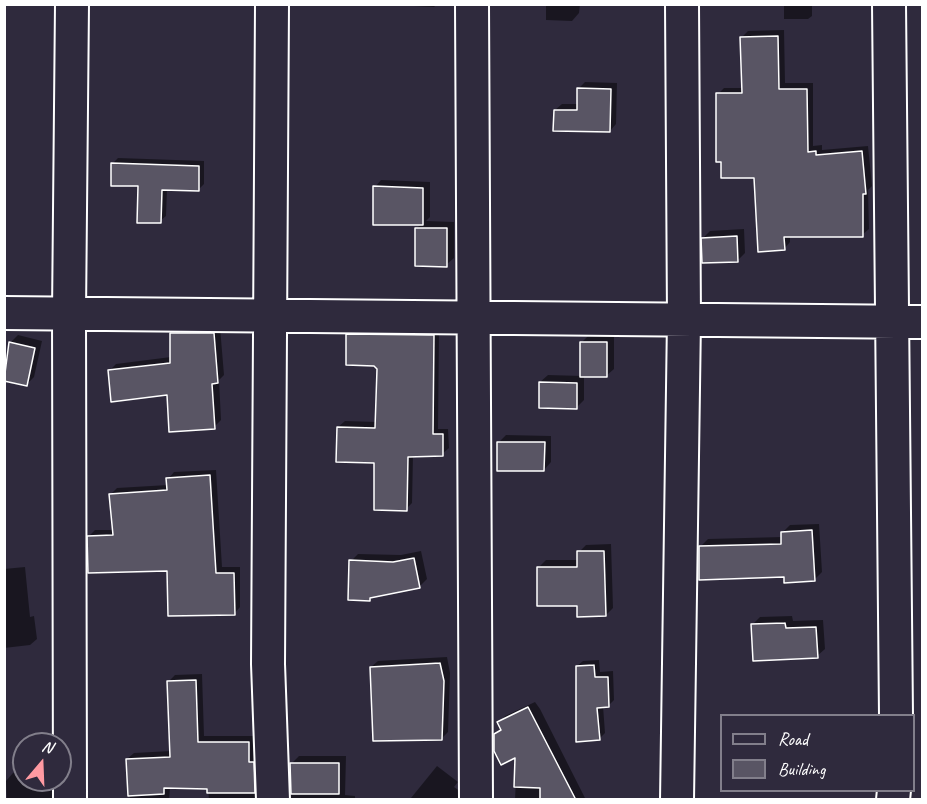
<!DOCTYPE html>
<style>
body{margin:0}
#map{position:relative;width:927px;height:804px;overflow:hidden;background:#2f2a3d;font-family:Caveat,sans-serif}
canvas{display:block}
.frame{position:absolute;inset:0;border:6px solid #fff;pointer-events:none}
.legend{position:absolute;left:720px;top:714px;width:195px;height:78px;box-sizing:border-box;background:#2f2a3d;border:2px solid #827f8b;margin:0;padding:8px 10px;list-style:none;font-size:18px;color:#fff}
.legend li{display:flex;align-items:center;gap:12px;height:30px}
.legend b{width:30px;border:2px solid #827f8b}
.north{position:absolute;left:12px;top:732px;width:60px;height:60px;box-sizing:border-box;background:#2f2a3d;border:2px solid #827f8b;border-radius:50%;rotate:19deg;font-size:16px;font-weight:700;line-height:24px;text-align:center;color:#fff}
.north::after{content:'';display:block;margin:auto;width:21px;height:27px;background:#ff9aa2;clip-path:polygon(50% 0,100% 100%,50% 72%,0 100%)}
</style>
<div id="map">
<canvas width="927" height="804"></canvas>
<div class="frame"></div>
<ul class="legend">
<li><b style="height:8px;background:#2f2a3d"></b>Road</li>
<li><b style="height:16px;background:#595564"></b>Building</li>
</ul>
<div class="north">N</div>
</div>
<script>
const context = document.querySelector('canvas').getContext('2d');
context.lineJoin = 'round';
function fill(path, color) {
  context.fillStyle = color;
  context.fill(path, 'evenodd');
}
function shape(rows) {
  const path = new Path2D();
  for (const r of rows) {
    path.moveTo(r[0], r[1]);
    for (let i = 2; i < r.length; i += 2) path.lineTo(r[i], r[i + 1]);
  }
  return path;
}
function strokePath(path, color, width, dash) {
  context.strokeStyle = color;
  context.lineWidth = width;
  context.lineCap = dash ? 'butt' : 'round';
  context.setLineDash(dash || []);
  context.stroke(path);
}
fill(shape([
 [374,4,437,4,434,7],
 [546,4,580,4,579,13,572,21,546,20],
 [784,4,812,4,812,16,808,19,784,19],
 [784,30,785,83,813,83,813,146,822,145,822,150,868,146,872,186,868,190,869,229,862,235,790,235,790,242,784,249,756,176,718,94,724,88,743,88,741,38,748,31],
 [585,82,617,83,616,124,610,131,555,110,562,104,578,104,578,89],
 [118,158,204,161,204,184,198,190,167,189,166,216,160,221,140,185,112,164],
 [381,180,430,182,430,217,426,221,454,222,454,258,446,265,416,229,421,224,375,187],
 [744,229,745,253,738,260,703,238,710,231],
 [178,326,220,327,224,375,219,380,221,420,214,427,168,394,109,371,116,364,171,357,172,333],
 [354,329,439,330,438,429,448,429,449,448,442,454,413,455,412,503,406,509,375,461,338,427,345,421,377,422,378,368,348,335],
 [18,335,42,341,34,377,27,384,4,380,10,343],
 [589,335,614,335,614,369,606,376,584,376,584,400,577,407,540,382,548,375,582,376,582,342],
 [506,435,551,436,551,462,544,470,499,442],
 [216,470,222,567,240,567,240,607,234,614,169,570,89,536,95,530,114,530,110,495,117,488,168,485,168,479,174,472],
 [4,503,6,504,4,523],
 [819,524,822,572,815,579,785,576,700,547,708,539,782,537,782,533,790,525],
 [611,544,613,608,606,615,578,604,538,568,546,560,579,560,579,552,586,545],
 [421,551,427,579,419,587,373,596,369,599,351,561,358,554,401,555],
 [25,567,30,617,34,616,37,639,30,645,4,648,4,569],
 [792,616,793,621,823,620,825,649,817,656,752,625,760,617],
 [447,657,450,673,448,732,441,739,371,667,378,661],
 [599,660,600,672,613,671,614,700,608,706,603,706,605,733,599,739,577,666,583,661],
 [202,674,204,736,255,736,255,756,260,756,258,800,209,800,208,788,170,787,169,800,130,800,127,759,134,753,171,751,168,682,175,675],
 [535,702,540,709,586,800,515,800,517,756,499,765,495,735,502,728,499,723,505,716],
 [299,756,346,756,345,795,355,796,355,800,291,800,292,763],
 [437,766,458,782,454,787,464,794,466,800,411,798],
 [13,773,24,773,24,780,57,780,55,800,7,800,6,781]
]), '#0007');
const building = shape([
 [778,36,779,89,807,89,808,152,816,151,816,155,862,151,866,194,863,194,863,237,784,237,785,250,758,252,754,178,721,178,721,162,716,162,716,93,742,93,740,37,778,36],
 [577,88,611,89,610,132,553,131,554,110,577,110,577,88],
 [111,163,199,166,199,191,162,190,161,223,137,223,138,186,111,186,111,163],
 [373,186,423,188,423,225,373,225,373,186],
 [415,228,447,228,447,267,415,266,415,228],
 [737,236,738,262,702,263,701,238,737,236],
 [170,333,214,333,218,383,212,384,215,429,169,432,167,395,111,402,108,370,170,363,170,333],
 [346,334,434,335,433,434,443,434,443,456,408,457,407,511,374,510,374,463,336,462,337,427,375,428,377,369,374,366,346,365,346,334],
 [9,342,35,348,27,386,4,381,9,342],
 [580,342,607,342,607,377,580,377,580,342],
 [539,382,577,383,577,409,539,408,539,382],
 [497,442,545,442,544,471,497,471,497,442],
 [210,475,216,573,234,573,235,615,168,616,167,571,88,573,87,536,113,535,109,494,167,490,166,478,210,475],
 [812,530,815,581,784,583,784,577,699,580,699,546,781,544,781,532,812,530],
 [577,551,604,551,606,616,577,617,577,606,537,606,537,567,577,567,577,551],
 [414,558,420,588,370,598,370,601,348,600,349,560,393,562,414,558],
 [785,623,786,628,816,627,818,658,753,661,751,624,785,623],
 [440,663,444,681,442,740,373,741,370,667,440,663],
 [594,665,595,677,608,677,609,707,597,708,600,740,576,742,576,666,594,665],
 [196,680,198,742,249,742,249,762,254,762,255,793,207,793,207,789,164,788,164,794,128,796,126,759,170,757,167,681,196,680],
 [528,707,576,800,540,800,540,788,514,787,515,758,501,765,494,751,494,734,501,730,497,722,528,707],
 [290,763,339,763,339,794,291,794,290,763]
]);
fill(building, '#595564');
strokePath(building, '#fff', 1.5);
const minor = shape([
 [272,4,268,664,273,800],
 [472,4,476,800],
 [889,4,896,716],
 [4,313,922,322],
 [70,800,69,313,72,4],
 [677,800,684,319,682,4],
 [893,800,894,790]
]);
strokePath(minor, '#fff', 36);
strokePath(minor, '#2f2a3d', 32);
</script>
